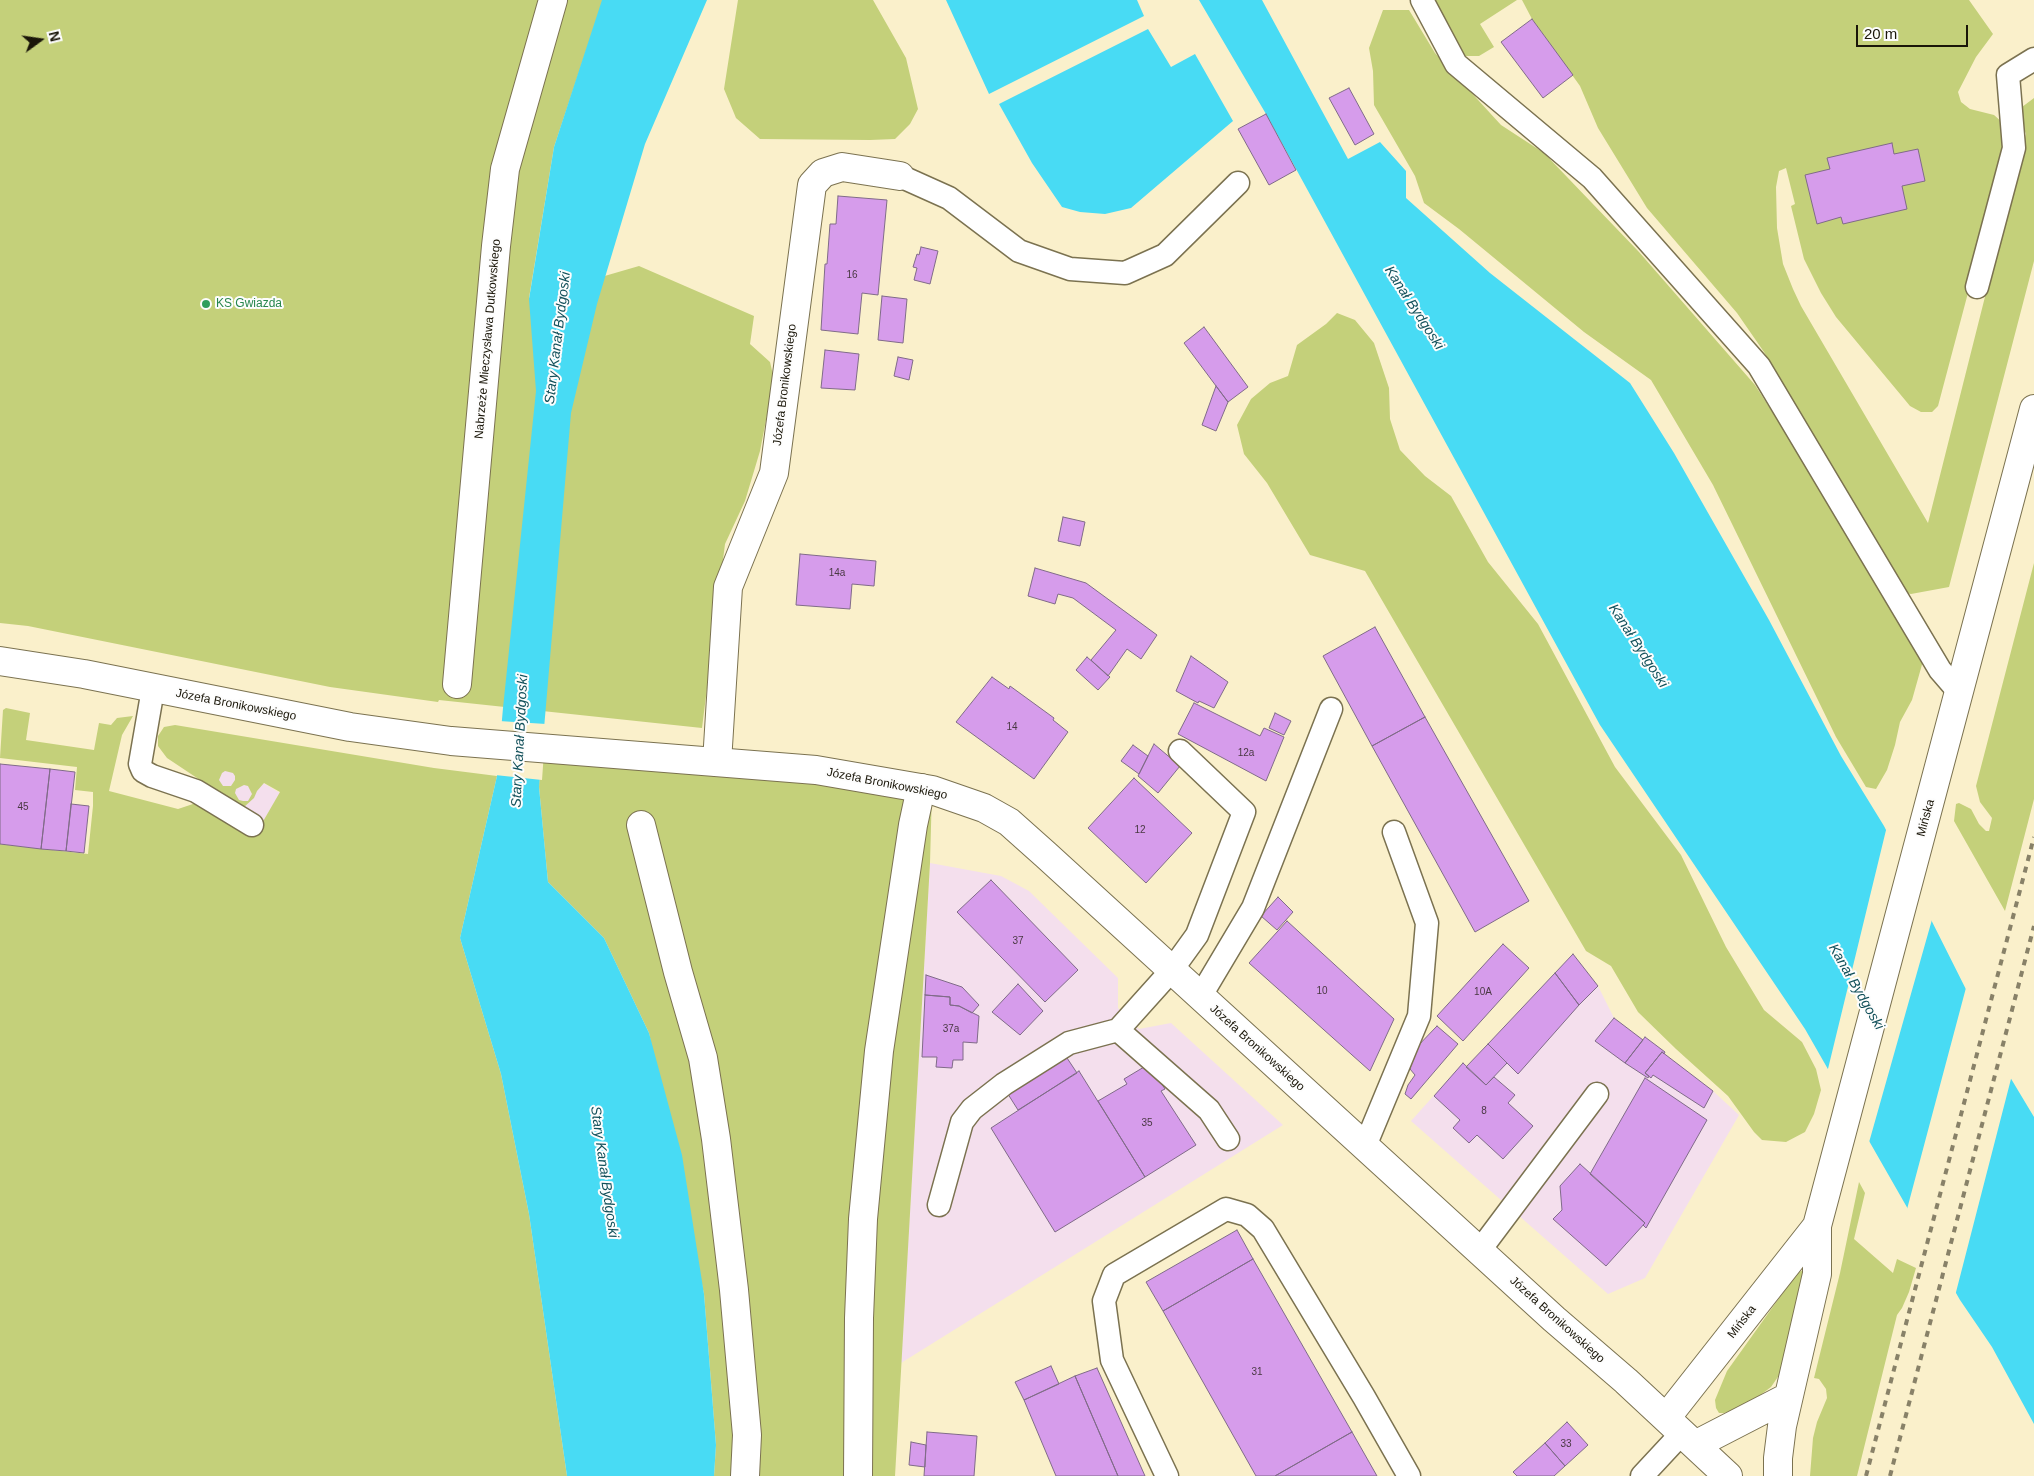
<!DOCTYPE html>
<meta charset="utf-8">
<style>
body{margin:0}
#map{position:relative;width:2034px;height:1476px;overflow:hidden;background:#faf0cb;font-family:Arial,sans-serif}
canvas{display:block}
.north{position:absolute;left:15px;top:15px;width:50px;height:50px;-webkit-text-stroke:4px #fdfdfd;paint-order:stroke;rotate:76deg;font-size:14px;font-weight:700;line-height:20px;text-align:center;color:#1a1609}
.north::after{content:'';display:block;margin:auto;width:18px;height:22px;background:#1a1609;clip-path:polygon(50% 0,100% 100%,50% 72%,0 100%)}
.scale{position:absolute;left:1856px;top:25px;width:112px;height:22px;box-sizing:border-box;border:2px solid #1a1609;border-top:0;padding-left:6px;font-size:15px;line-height:18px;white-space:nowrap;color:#1a1609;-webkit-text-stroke:4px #fdfdfd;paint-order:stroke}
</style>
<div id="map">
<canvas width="2034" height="1476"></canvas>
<div class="north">N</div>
<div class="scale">20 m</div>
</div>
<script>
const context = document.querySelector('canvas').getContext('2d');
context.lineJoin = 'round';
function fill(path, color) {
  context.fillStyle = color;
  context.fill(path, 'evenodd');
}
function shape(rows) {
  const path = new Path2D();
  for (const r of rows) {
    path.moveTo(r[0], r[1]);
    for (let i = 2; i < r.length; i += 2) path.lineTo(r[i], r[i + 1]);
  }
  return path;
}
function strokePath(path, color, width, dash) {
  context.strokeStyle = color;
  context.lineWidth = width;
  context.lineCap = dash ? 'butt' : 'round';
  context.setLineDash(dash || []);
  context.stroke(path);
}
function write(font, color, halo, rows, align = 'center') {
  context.font = font + ' Arial,sans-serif';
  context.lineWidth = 4;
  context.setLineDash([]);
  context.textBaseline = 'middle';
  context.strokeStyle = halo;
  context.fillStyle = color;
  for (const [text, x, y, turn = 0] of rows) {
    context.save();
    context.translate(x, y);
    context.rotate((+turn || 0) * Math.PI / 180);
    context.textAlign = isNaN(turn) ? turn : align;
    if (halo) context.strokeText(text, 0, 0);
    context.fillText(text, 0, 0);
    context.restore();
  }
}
fill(shape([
 [223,759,280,793,254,837,197,804],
 [930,863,1001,876,1029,891,1118,978,1118,1008,1139,1029,1171,1023,1283,1125,901,1363],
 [1573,954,1598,986,1614,1018,1643,1040,1645,1037,1665,1052,1664,1054,1713,1091,1739,1115,1645,1278,1608,1294,1411,1121,1463,1063,1467,1067]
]), '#f4dfed');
fill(shape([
 [0,0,603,0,554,147,529,298,639,266,754,316,750,344,770,362,774,379,760,451,745,501,725,544,702,728,439,700,438,702,330,687,28,626,0,623],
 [738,0,873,0,906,58,918,109,910,124,895,139,870,140,760,139,736,118,724,89],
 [1428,0,1517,0,1480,24,1494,47,1479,56,1465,56,1457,51],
 [1522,0,1969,0,1993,34,1976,57,1958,92,1961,102,1970,109,1994,115,2003,123,2008,142,1938,406,1932,412,1921,412,1910,406,1836,317,1821,293,1804,259,1791,206,1795,204,1786,168,1779,171,1776,187,1777,228,1783,264,1793,289,1801,306,1928,523,2026,134,2020,118,2022,107,2034,98,2034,261,1949,587,1911,594,1906,593,1764,352,1737,313,1647,208,1598,128,1580,86,1532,19],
 [1383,10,1409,10,1435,53,1501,125,1544,153,1639,252,1755,385,1798,452,1923,661,1912,700,1900,722,1895,745,1887,770,1876,789,1866,787,1836,737,1713,485,1651,380,1584,332,1459,229,1424,203,1415,176,1374,105,1373,71,1369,48],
 [1337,313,1355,320,1374,343,1389,388,1390,419,1400,450,1425,476,1451,496,1488,562,1538,624,1615,767,1681,855,1726,947,1764,1010,1802,1042,1816,1069,1821,1090,1814,1114,1805,1132,1786,1142,1762,1140,1754,1132,1728,1096,1676,1049,1638,1012,1611,966,1586,951,1365,571,1310,555,1267,483,1244,454,1237,425,1251,399,1270,383,1288,376,1297,345,1326,324],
 [2034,563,2034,799,2005,911,1954,821,1956,804,1959,803,1971,809,1979,824,1986,831,1989,831,1992,818,1980,802,1976,786],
 [6,708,30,713,26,740,94,750,99,723,111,725,117,718,133,716,122,735,109,791,178,809,196,803,209,786,167,758,158,746,158,736,164,727,175,725,434,768,497,776,460,938,501,1074,529,1214,567,1476,0,1476,0,844,88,854,93,806,93,792,75,790,77,767,0,758,3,710],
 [225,771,233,773,235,776,235,780,231,786,223,786,219,780,222,773],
 [264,783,280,792,254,837,241,830,244,807,254,798,257,791],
 [244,785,248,786,252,794,248,801,243,801,239,800,235,793,236,789],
 [541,748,932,790,930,863,895,1476,714,1476,716,1445,704,1294,649,1033,604,938,548,882,539,787],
 [1859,1182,1865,1193,1854,1239,1893,1273,1897,1259,1916,1268,1909,1292,1902,1308,1897,1315,1857,1476,1810,1476,1813,1438,1817,1422,1827,1398,1826,1389,1819,1379,1814,1378,1840,1273],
 [1804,1270,1807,1272,1784,1368,1771,1387,1759,1396,1736,1409,1724,1413,1719,1413,1716,1408,1715,1400,1727,1371,1792,1280,1799,1272]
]), '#c4d07a');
fill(shape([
 [602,0,707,0,645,144,597,304,571,413,539,787,548,882,604,938,649,1033,682,1155,704,1294,716,1445,714,1476,567,1476,529,1214,501,1074,460,938,497,776,503,708,536,391,529,299,554,147],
 [946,0,1137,0,1144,16,989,94],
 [1199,0,1262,0,1348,159,1380,142,1406,171,1406,198,1490,273,1630,383,1674,453,1769,620,1841,756,1884,826,2010,1077,2034,1117,2034,1424,1992,1347,1960,1300,1805,1029,1600,725,1266,114],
 [1148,29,1171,67,1195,54,1233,121,1131,208,1105,214,1080,212,1062,207,1032,163,999,104]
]), '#48dbf4');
fill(shape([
 [499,721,546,724,542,780,495,775],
 [1887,826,1933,916,1868,1146,1827,1073],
 [1967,984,2012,1075,1955,1296,1906,1213]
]), '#faf0cb');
const building = shape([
 [1532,19,1573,75,1543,98,1501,42,1532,19],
 [1349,88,1374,134,1355,145,1329,98,1349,88],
 [1266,114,1296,170,1269,185,1238,129,1266,114],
 [1892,143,1894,154,1918,149,1925,181,1902,186,1907,209,1843,224,1841,217,1817,224,1805,175,1830,169,1827,158,1892,143],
 [838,196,887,200,878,295,862,293,858,334,821,330,825,264,827,264,830,224,836,224,838,196],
 [921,247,938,251,930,284,914,280,917,268,913,267,917,254,919,255,921,247],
 [882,296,907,299,903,343,878,340,882,296],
 [1204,327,1248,387,1228,402,1184,343,1204,327],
 [825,350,859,354,855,390,821,388,825,350],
 [898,357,913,360,909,380,894,376,898,357],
 [1216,386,1228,402,1216,431,1202,425,1216,386],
 [1063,517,1085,522,1080,546,1058,541,1063,517],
 [800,554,876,561,874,586,852,584,850,609,796,605,800,554],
 [1035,568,1086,583,1157,635,1141,659,1127,649,1108,676,1091,660,1116,630,1073,598,1058,594,1055,604,1028,596,1035,568],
 [1375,627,1425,717,1372,746,1323,656,1375,627],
 [1191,656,1228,682,1214,708,1199,701,1198,703,1176,691,1191,656],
 [1087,657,1110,677,1098,690,1076,670,1087,657],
 [992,677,1009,689,1010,686,1054,718,1053,720,1068,732,1034,779,956,722,992,677],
 [1194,703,1260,736,1264,728,1284,737,1266,781,1178,734,1194,703],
 [1275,713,1291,721,1284,735,1269,728,1275,713],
 [1425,717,1529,901,1475,932,1372,746,1425,717],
 [1154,744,1180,766,1158,793,1138,776,1154,744],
 [1133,745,1148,756,1139,774,1121,761,1133,745],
 [0,764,50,769,41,849,0,844,0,764],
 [50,769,75,772,66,851,41,849,50,769],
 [1134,778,1192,833,1146,883,1088,828,1134,778],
 [71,804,89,806,84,853,66,851,71,804],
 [991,880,1078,970,1045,1002,957,912,991,880],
 [1278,897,1293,912,1277,930,1261,916,1278,897],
 [1287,921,1394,1019,1370,1071,1249,963,1287,921],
 [1503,944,1529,968,1463,1041,1437,1016,1503,944],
 [1573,954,1598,986,1579,1005,1555,973,1573,954],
 [1555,973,1579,1005,1518,1074,1488,1044,1555,973],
 [926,975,962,987,979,1005,972,1013,959,1006,950,1005,950,997,925,995,926,975],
 [1018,984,1043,1011,1020,1035,992,1012,1018,984],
 [925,995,950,997,950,1005,959,1006,979,1016,977,1043,963,1042,963,1060,953,1060,952,1068,936,1067,937,1057,922,1057,925,995],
 [1614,1018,1643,1040,1625,1063,1595,1041,1614,1018],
 [1437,1026,1458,1044,1411,1099,1405,1094,1408,1085,1415,1075,1410,1069,1414,1050,1437,1026],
 [1645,1037,1665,1052,1664,1054,1662,1052,1645,1073,1649,1076,1648,1078,1625,1063,1645,1037],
 [1488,1044,1507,1063,1486,1085,1466,1067,1488,1044],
 [1662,1052,1713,1091,1704,1108,1653,1075,1651,1078,1645,1073,1662,1052],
 [1065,1055,1077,1073,1018,1110,1006,1091,1065,1055],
 [1463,1063,1486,1085,1494,1077,1515,1095,1508,1103,1533,1126,1503,1159,1477,1135,1469,1143,1453,1128,1460,1120,1434,1096,1463,1063],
 [1149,1064,1165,1089,1161,1091,1196,1145,1145,1177,1098,1101,1127,1084,1124,1079,1149,1064],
 [1079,1071,1145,1177,1055,1232,991,1128,1079,1071],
 [1645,1078,1707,1120,1646,1228,1643,1225,1645,1223,1590,1174,1645,1078],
 [1580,1164,1645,1223,1606,1266,1553,1219,1562,1210,1560,1186,1580,1164],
 [1237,1230,1253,1259,1163,1311,1146,1282,1237,1230],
 [1253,1259,1352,1432,1275,1476,1256,1476,1163,1311,1253,1259],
 [1051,1366,1059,1384,1024,1400,1015,1382,1051,1366],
 [1097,1368,1145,1476,1118,1476,1075,1376,1097,1368],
 [1075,1376,1118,1476,1056,1476,1024,1400,1075,1376],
 [1567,1422,1588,1445,1565,1466,1545,1443,1567,1422],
 [927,1432,977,1436,974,1476,924,1476,927,1432],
 [1352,1432,1377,1476,1275,1476,1352,1432],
 [911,1442,926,1445,925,1467,909,1465,911,1442],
 [1545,1443,1565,1466,1554,1476,1517,1476,1513,1472,1545,1443]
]);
fill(building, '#d69ceb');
strokePath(building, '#806b88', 1);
const lane = shape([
 [1422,0,1456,64,1592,178,1759,366,1940,670,1959,692],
 [900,176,949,198,1019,251,1070,269,1125,273,1165,255,1238,183],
 [1977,287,2014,148,2008,75,2034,59],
 [153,689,140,764,143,771,152,776,196,791,252,825],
 [1180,751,1244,812,1197,935,1171,971,1118,1030,1209,1110,1228,1139],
 [1200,997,1253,908,1331,709],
 [1365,1146,1419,1016,1427,923,1394,832],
 [939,1205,962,1122,972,1109,1004,1084,1069,1043,1118,1030],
 [1480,1250,1597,1094],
 [1167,1476,1112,1360,1104,1301,1114,1275,1226,1209,1247,1215,1263,1229,1364,1397,1409,1476],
 [1642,1476,1682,1433]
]);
const street = shape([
 [457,684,496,246,505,169,553,0],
 [717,762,728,587,774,473,812,185,823,173,842,167,900,176],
 [641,825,678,972,703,1058,716,1139,734,1290,747,1435,745,1476],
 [858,1476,859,1318,863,1219,879,1051,913,825,921,788]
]);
const secondary = shape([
 [0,661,84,674,350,727,451,741,816,770,932,790,984,808,1009,822,1046,855,1554,1319,1626,1381,1728,1476],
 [1666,1418,1817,1226],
 [1695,1445,1788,1397],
 [1778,1476,1778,1458,1782,1426,1817,1274,1817,1226,2034,409]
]);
strokePath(lane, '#7b7250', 25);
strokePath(street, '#7b7250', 30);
strokePath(secondary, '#7b7250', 30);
strokePath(lane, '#fff', 22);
strokePath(street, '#fff', 28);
strokePath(secondary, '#fff', 28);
strokePath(shape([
 [1866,1476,2034,837],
 [1890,1476,2034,926]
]), '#888168', 4, [6, 6]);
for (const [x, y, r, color] of [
 [206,304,5,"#2e9e5b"]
]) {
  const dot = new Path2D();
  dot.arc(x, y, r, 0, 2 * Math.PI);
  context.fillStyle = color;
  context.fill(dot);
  strokePath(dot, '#fdfdfd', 2);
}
write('10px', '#493842', null, [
 ["16",852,275],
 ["14a",837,573],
 ["14",1012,727],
 ["12a",1246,753],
 ["45",23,807],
 ["12",1140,830],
 ["37",1018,941],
 ["10",1322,991],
 ["10A",1483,992],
 ["37a",951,1029],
 ["8",1484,1111],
 ["35",1147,1123],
 ["31",1257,1372],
 ["33",1566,1444]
]);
write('12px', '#27864d', '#fdfdfd', [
 ["KS Gwiazda",216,304]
], 'left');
write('12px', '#1a1609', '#fdfdfd', [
 ["Nabrzeże Mieczysława Dutkowskiego",488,339,-85],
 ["Józefa Bronikowskiego",785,385,-83],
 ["Józefa Bronikowskiego",236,705,11],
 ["Józefa Bronikowskiego",887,784,11],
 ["Mińska",1926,818,-75],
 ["Józefa Bronikowskiego",1257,1048,42],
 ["Józefa Bronikowskiego",1557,1320,42],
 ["Mińska",1742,1322,-52]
]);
write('italic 14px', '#12505a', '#fdfdfd', [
 ["Kanał Bydgoski",1414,308,57],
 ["Stary Kanał Bydgoski",558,338,-83],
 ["Kanał Bydgoski",1638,646,57],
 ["Stary Kanał Bydgoski",520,741,-87],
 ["Kanał Bydgoski",1856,987,60],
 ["Stary Kanał Bydgoski",604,1172,82]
]);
</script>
